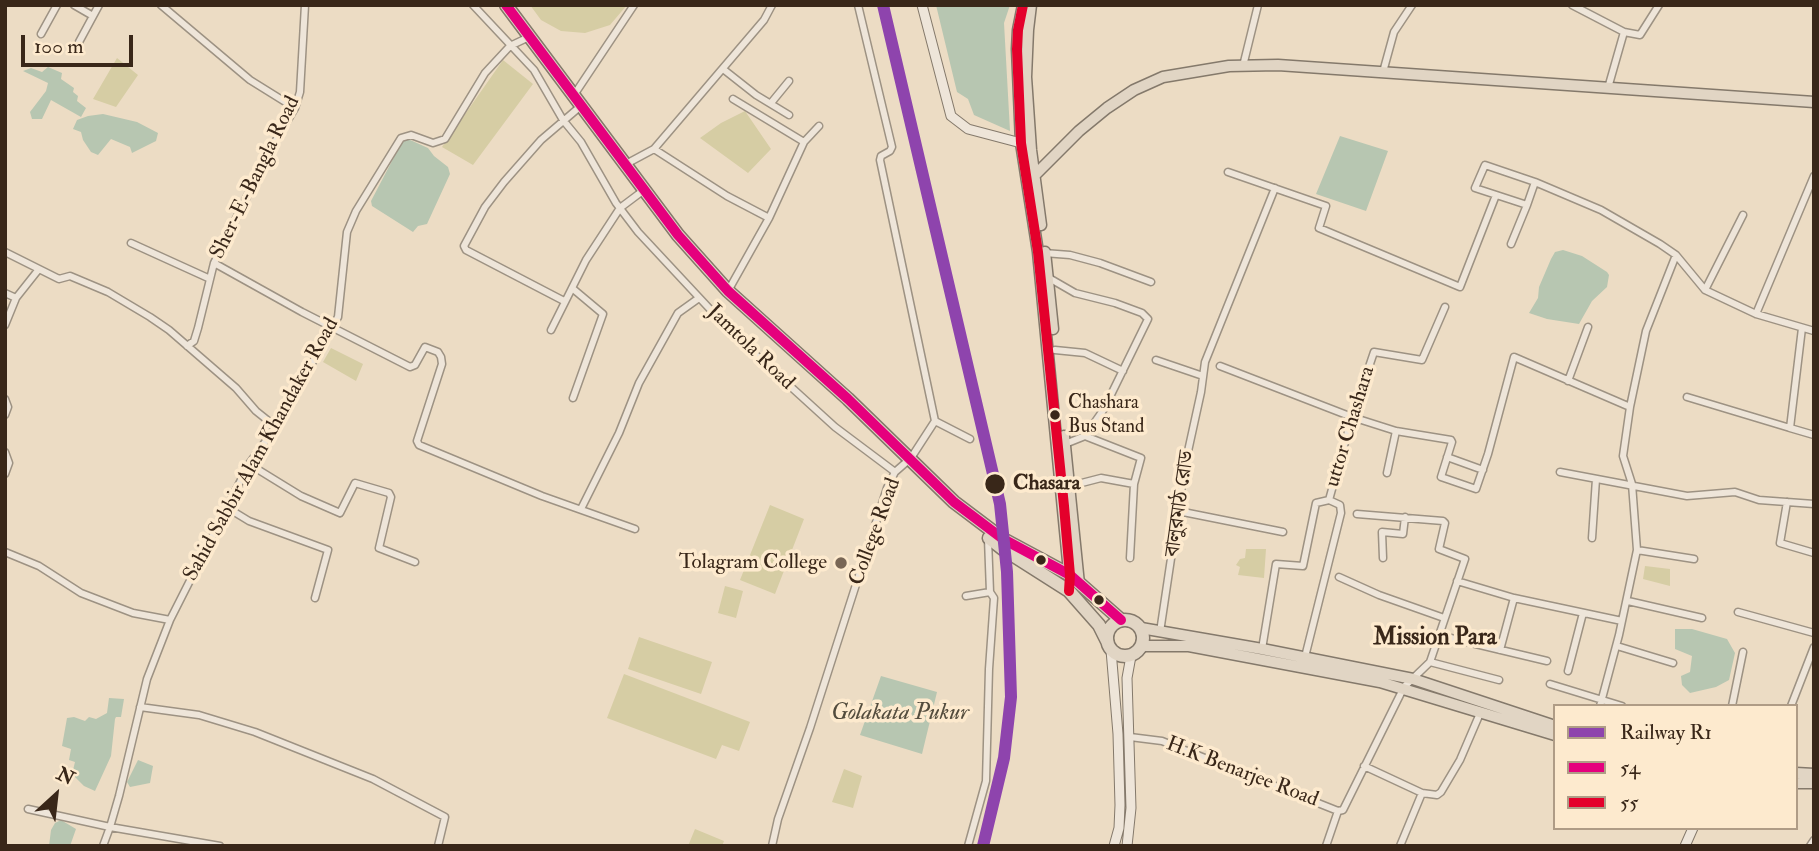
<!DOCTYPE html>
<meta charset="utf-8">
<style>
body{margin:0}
#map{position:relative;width:1819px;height:851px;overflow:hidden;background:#ecdcc4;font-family:"IM FELL Double Pica",serif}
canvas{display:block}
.frame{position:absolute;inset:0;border:7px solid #392719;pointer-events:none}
.legend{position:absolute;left:1553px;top:704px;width:245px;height:126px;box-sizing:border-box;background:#fdeace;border:2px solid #af9c86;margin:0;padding:9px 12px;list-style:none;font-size:21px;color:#392719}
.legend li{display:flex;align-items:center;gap:14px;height:35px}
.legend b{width:35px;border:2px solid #af9c86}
.north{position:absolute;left:21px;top:760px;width:70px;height:70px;-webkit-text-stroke:5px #fdeace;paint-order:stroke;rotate:27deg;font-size:19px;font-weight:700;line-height:28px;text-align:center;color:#392719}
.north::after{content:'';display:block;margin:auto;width:24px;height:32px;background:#392719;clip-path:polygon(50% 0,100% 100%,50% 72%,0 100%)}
.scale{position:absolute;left:21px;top:35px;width:112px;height:32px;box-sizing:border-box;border:4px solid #392719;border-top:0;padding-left:9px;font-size:21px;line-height:24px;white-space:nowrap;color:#392719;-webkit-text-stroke:5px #fdeace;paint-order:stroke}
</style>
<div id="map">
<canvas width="1819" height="851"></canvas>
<div class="frame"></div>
<ul class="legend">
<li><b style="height:9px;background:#8e44ad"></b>Railway R1</li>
<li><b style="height:9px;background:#e5007d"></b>54</li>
<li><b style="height:9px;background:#e4002b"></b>55</li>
</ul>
<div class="north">N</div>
<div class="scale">100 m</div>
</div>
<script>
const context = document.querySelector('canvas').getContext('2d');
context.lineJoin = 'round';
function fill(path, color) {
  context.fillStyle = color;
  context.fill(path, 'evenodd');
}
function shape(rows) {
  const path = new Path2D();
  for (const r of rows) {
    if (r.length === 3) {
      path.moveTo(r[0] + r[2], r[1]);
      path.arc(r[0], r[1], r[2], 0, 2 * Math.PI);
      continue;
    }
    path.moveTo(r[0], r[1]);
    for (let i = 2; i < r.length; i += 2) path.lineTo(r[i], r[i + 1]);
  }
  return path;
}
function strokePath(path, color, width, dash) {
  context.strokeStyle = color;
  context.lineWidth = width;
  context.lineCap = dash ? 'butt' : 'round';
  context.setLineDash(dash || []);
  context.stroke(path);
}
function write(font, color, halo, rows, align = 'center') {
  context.font = font + ' "IM FELL Double Pica","Noto Serif Bengali",serif';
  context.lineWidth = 7;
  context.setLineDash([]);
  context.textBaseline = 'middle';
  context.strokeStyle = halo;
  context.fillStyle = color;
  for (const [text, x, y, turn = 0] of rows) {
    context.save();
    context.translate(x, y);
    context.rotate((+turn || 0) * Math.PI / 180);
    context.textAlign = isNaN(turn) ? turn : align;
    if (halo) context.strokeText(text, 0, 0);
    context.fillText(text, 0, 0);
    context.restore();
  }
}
fill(shape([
 [530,5,627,5,610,25,585,33,561,31,541,20],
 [117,58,138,75,116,107,93,99],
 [503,60,533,84,473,165,442,147],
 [745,111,771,149,748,173,700,138,721,123],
 [331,348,363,364,356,381,323,362],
 [770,505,804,519,775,594,740,580],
 [1246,549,1266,549,1264,578,1238,575,1240,567,1236,565,1240,559,1245,558],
 [1645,566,1670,569,1670,586,1643,579],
 [725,586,743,591,736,618,718,613],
 [639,637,712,662,701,694,628,669],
 [624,674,750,722,739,751,722,745,716,759,607,718],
 [844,769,862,776,853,808,832,802],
 [695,829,724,841,722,846,688,846]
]), '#d6cda4');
fill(shape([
 [936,5,1010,5,1004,23,1010,131,974,115,968,99,957,92],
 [48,67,62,73,61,79,74,88,73,92,78,96,77,101,86,108,81,117,51,100,42,119,32,119,30,112,46,91,48,83,23,71,31,68,42,72],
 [103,114,137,122,158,133,156,141,132,153,130,147,111,139,98,155,91,152,83,140,81,132,73,129,77,120,88,116],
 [1340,136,1388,151,1366,211,1316,194],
 [408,139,428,148,434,156,448,167,450,174,427,224,418,226,413,232,372,206,371,201,403,140],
 [1563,250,1582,256,1607,272,1609,275,1607,287,1592,301,1579,324,1547,319,1529,313,1538,298,1539,287,1551,259,1555,252],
 [1675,629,1692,629,1727,639,1735,653,1729,680,1716,687,1690,693,1682,685,1681,676,1690,672,1692,656,1675,649],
 [881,676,937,692,922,754,860,735],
 [109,698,124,699,121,717,116,717,115,719,111,756,95,791,84,786,72,774,75,762,69,760,71,749,62,746,67,718,74,717,85,721,89,717,96,719,107,713],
 [138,760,153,766,150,783,130,787,127,782],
 [61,820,76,829,70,846,49,846,51,830,55,823]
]), '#b7c6b1');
const street = shape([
 [74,5,93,16],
 [161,5,250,80,295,108],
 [473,5,534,70,563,120,581,142,616,203,638,232,735,336,835,427,895,472],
 [1572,5,1624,32],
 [41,34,57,5],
 [79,42,99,5],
 [1243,66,1258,5],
 [723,69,756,95,789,115],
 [1383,72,1394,32,1412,5],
 [1608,88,1624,32,1640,35,1659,5],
 [574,95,634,5],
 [733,99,804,142],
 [771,103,789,81],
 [654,149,764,20,772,5],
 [626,164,654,149,727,196,769,218],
 [1228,172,1326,206,1319,228,1460,287,1496,195],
 [1535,182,1527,205,1475,188,1485,165,1535,182,1601,210,1660,244,1676,255,1705,290,1756,314,1814,331],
 [131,243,208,278],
 [1511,244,1527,205],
 [5,252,59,279,70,276,108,292,150,317,169,330,236,388,256,411,276,427],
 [1044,253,1070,255,1100,263,1151,282],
 [214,263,302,312,410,367,415,365,425,347,438,352,441,357,442,364,417,441,419,445,542,496,635,529],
 [1049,278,1075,293,1115,303,1142,313,1148,319,1104,409,1085,436,1065,444],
 [572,288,603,314,573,398],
 [1705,290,1743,215],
 [728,291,769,218,804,142,819,126],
 [5,293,16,298],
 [564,301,466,250,464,246,485,207,504,182,541,140,582,105],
 [1756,314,1814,176],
 [5,325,16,298,39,269],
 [551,330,586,260,620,208,644,190],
 [187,346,194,341,198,328,214,263,269,152,295,108,300,92,305,5],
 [1055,350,1085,353,1123,371],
 [1156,360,1203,376],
 [1220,366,1352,417,1396,431,1451,440,1452,442,1441,477,1476,489,1488,454,1514,357,1630,407],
 [1568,381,1588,327],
 [1687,397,1790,428,1802,328],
 [5,399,8,407,5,415],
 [935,421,970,439],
 [1790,428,1814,435],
 [1085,436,1141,458,1134,484,1130,558],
 [5,452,9,463,5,474],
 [1447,457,1483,470],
 [249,464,301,496,340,513,355,483,389,493,391,497,379,548,415,562],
 [1560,472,1687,496,1735,492,1759,500,1814,504],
 [1387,473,1396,431],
 [1070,486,1101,478,1134,484],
 [1787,502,1780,543,1814,553],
 [226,507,249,521,328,550,315,598],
 [581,509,619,433,639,383,678,313,699,298],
 [1178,511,1283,532],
 [1592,538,1596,479],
 [1637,550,1694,559],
 [5,552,39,566,81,593,133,613,170,620,147,679,119,796,110,827,220,846],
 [1383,558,1382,532,1403,534,1405,517],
 [1339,577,1379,595,1444,618],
 [1457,581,1514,598,1622,621],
 [966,596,990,592],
 [1628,601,1702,618],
 [1738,612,1814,633],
 [170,620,249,464,276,427,338,317,347,232,356,211,401,138,411,135,433,143,445,139,485,73,510,46,529,37],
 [1160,632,1185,465,1201,392,1205,362,1275,188],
 [1438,635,1547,661],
 [1617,646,1673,663],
 [1262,649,1276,564,1303,566,1316,503,1329,500,1352,417,1374,352,1422,360,1445,307],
 [1500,650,1514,598],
 [1305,657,1341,513,1340,505,1329,500],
 [1430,662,1499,680],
 [1568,671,1583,613],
 [1550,684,1622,706],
 [1600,706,1619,635,1637,550,1632,484,1623,456,1630,407,1646,331,1676,255],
 [1732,706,1743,652],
 [1791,706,1814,647],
 [140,707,199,715,255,732,373,779,445,817,438,846],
 [1130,737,1162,741,1338,811,1343,810,1404,687,1430,662,1465,559,1439,549,1445,523,1443,521,1357,514],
 [1364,766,1422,793,1437,795,1441,792,1460,760,1481,711],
 [28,809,110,827,103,846],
 [772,846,778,819,810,728,887,488,895,472,911,458,935,421,880,160,881,156,890,151,892,147,858,5],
 [968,846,986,781,989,669,994,598,990,592,988,539],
 [1326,846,1338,811],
 [1400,846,1422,793],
 [1810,846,1814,840]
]);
const secondary = shape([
 [922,5,951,116,968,129,1021,143],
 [1111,650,1118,734,1120,805,1119,828,1114,846],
 [1127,846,1131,808,1127,678,1131,656],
 [1685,846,1693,828]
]);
const primary = shape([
 [1023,5,1018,30,1017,49,1021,143,1038,252,1070,582],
 [1031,5,1028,30,1026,77,1031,150,1041,225],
 [1035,175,1079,131,1107,108,1134,90,1163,77,1229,66,1278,65,1814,102],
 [1045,252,1053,329],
 [1064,436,1079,584],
 [1141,628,1262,649,1413,679,1555,726],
 [1142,646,1189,646,1380,682,1555,735],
 [1796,773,1814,774],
 [1796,783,1814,783]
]);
const highway = shape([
 [506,5,678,235,728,291,848,399,954,502,1003,539,1070,575,1121,620],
 [989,538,1003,549,1069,591,1099,625,1107,641],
 [1125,638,18]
]);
strokePath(street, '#9d9283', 9);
strokePath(secondary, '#84796b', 11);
strokePath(primary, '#84796b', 13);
strokePath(highway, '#84796b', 15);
strokePath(street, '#eee5d9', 6);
strokePath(secondary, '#eee5d9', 9);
strokePath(primary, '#e1d5c4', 10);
strokePath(highway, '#e1d5c4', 12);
strokePath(shape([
 [506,5,678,235,728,291,848,399,954,502,1003,539,1070,575,1121,620]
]), '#e5007d', 10);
strokePath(shape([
 [1023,5,1018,30,1017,49,1021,143,1038,252,1064,506,1070,575,1069,591]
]), '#e4002b', 10);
strokePath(shape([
 [883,5,1000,504,1007,572,1011,697,1004,758,983,846]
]), '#8e44ad', 12);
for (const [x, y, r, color] of [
 [1055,415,6,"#392719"],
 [995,484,11,"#392719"],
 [1041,560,6,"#392719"],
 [841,563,7,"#786655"],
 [1099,600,6,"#392719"]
]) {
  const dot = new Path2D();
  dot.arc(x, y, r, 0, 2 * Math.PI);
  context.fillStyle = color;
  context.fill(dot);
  strokePath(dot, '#fdeace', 2.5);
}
write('19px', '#392719', '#fdeace', [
 ["Chashara",1068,404],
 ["Bus Stand",1068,428]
], 'left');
write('21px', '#392719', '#fdeace', [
 ["Sher-E-Bangla Road",256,178,-64],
 ["Jamtola Road",750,348,44],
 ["uttor Chashara",1351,427,-73],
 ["Sahid Sabbir Alam Khandaker Road",262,450,-61],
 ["বালুরমাঠ রোড",1181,504,-82],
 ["College Road",876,532,-70],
 ["H.K Benarjee Road",1242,773,21]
]);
write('bold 21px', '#392719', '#fdeace', [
 ["Chasara",1013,484]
], 'left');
write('21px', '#392719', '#fdeace', [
 ["Tolagram College",827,563]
], 'right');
write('italic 23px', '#534c3d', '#fdeace', [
 ["Golakata Pukur",900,714]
]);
write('bold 24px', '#392719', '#fdeace', [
 ["Mission Para",1435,639]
]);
</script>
